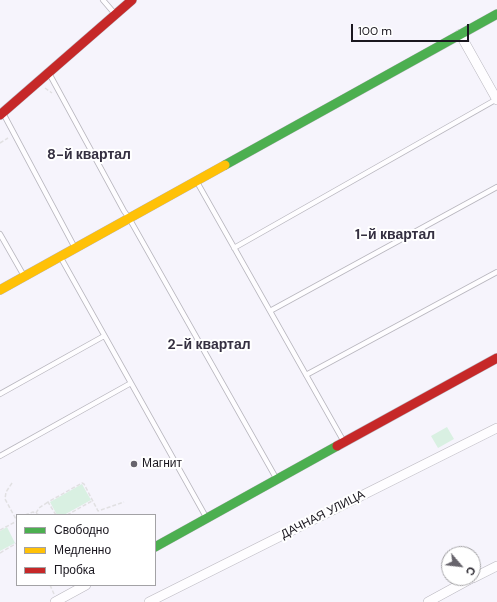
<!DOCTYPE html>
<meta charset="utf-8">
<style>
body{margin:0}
#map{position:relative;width:497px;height:602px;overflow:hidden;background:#f6f4fc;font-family:"DM Sans",sans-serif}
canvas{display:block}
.legend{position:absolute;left:16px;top:514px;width:140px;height:72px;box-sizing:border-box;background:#fff;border:1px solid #a3a2a5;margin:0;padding:5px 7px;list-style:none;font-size:12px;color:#1a171f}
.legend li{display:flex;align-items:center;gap:8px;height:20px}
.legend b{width:20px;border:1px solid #a3a2a5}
.north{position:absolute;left:441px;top:546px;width:40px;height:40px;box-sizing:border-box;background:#fff;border:1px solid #a3a2a5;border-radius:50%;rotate:118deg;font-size:11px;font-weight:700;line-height:16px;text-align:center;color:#1a171f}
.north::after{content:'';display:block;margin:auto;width:14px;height:18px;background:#67646c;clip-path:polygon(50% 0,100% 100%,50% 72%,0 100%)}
.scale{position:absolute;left:351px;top:24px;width:118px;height:18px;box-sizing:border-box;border:2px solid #1a171f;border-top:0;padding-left:5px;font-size:12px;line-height:14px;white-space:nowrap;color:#1a171f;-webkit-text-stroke:3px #fff;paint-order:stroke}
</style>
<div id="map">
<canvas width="497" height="602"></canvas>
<ul class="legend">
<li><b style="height:5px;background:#4caf50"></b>Свободно</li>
<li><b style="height:5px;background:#ffc107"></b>Медленно</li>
<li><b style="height:5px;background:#c62828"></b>Пробка</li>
</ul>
<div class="north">С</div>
<div class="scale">100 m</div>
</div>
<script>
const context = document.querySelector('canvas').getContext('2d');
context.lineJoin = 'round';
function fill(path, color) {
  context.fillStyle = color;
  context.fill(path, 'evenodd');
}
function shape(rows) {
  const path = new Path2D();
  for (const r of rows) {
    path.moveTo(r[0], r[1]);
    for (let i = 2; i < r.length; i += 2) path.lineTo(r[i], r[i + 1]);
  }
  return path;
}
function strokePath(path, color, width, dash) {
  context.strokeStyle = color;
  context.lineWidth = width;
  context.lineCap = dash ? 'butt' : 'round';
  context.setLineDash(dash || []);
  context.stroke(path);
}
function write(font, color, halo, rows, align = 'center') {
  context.font = font + ' "DM Sans",sans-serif';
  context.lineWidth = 4;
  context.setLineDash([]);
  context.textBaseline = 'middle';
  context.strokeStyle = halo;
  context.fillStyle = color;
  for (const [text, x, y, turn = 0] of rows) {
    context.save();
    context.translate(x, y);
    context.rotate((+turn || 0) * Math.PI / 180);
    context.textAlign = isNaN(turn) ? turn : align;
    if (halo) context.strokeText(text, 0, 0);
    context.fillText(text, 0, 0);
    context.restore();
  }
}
fill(shape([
 [447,427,454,439,438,448,431,436],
 [82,484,91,500,64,515,57,515,50,502],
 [7,527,15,543,0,551,0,531]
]), '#d9f0e2');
const lane = shape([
 [103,0,115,14],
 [50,75,124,211,129,218,276,478],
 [3,113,75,248],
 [197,182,344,442],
 [0,234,24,276],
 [234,248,497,99],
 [61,258,206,517],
 [270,311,497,187],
 [306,375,497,272],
 [0,394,104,336],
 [0,456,131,383]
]);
const street = shape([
 [460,34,497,100],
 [473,578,497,566],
 [55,602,86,585],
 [149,602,497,428],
 [428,602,472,578]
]);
const fast = shape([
 [225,165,497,14],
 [155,547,337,446]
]);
const slow = shape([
 [0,290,225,165]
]);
const jam = shape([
 [0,115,132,0],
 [337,446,497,358]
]);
strokePath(lane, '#b8b6be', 6);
strokePath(street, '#b8b6be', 10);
strokePath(fast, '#b8b6be', 10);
strokePath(slow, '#b8b6be', 10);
strokePath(jam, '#b8b6be', 10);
strokePath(shape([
 [45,88,52,93],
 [0,143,8,138],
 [12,483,6,492,5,499,17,521],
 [36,513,39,508,48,502],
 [25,515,33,512,39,515],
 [56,515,48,502,82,483,84,484,98,511,124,502],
 [67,515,92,501],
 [0,530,17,521],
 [0,553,17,543],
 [50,585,54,594]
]), '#e1e0e2', 1.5, [4, 2]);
strokePath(lane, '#fefdff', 4.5);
strokePath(street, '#fefdff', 9);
strokePath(fast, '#4caf50', 9);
strokePath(slow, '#ffc107', 9);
strokePath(jam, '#c62828', 9);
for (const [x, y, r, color] of [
 [134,464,4,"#67646c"]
]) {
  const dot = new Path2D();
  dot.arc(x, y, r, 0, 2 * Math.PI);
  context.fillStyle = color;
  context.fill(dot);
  strokePath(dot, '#fff', 1.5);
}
write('12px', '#1a171f', '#fff', [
 ["Магнит",142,464]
], 'left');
write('12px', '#1a171f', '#fff', [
 ["ДАЧНАЯ УЛИЦА",323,515,-27]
]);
write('bold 14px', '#353041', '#fff', [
 ["8-й квартал",89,155],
 ["1-й квартал",395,235],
 ["2-й квартал",209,345]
]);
</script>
